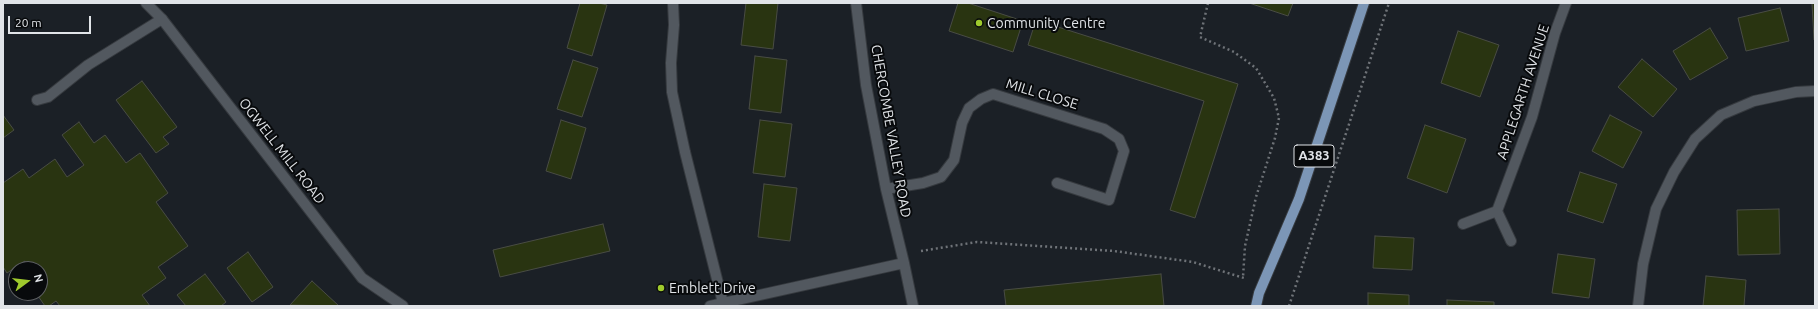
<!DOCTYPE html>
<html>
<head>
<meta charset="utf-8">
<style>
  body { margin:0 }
  #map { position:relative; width:1818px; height:309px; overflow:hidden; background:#1b2026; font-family:Ubuntu,sans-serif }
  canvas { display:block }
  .frame { position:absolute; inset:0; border:4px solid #e1e4e8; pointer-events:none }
  .north { position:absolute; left:8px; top:261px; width:40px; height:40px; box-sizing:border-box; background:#080a0c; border:1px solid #5f6164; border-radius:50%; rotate:75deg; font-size:11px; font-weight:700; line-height:16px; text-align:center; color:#e1e4e8 }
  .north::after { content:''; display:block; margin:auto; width:14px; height:18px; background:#9fca2d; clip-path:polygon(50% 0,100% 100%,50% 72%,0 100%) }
  .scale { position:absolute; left:8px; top:16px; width:83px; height:18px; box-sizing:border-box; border:2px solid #e1e4e8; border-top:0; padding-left:5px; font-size:12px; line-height:14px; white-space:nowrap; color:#e1e4e8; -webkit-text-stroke:3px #080a0c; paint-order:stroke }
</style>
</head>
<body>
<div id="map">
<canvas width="1818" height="309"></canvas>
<div class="frame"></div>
<div class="north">N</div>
<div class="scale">20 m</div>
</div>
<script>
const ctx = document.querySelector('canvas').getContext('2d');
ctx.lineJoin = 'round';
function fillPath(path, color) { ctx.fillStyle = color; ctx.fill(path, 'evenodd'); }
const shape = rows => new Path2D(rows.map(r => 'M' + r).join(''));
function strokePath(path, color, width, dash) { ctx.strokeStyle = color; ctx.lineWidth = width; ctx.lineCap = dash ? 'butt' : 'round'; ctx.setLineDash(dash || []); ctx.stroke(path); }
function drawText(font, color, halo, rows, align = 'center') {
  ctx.font = font + ' Ubuntu,sans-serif'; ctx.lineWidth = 4; ctx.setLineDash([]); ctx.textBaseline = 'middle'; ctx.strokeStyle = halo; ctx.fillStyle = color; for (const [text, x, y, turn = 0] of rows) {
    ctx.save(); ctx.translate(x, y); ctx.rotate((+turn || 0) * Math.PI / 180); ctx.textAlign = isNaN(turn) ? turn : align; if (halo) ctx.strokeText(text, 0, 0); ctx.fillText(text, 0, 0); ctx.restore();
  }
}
const building = shape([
  [580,3,599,3,607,5,592,56,567,48,580,3],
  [746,3,778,3,773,49,741,45,746,3],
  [958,3,968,3,1023,21,1013,52,949,31,958,3],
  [1249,3,1293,3,1288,16,1249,3],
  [1812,3,1815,3,1815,40,1814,40,1812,3],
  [1780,8,1789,41,1746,51,1738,18,1780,8],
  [1036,20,1238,84,1195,218,1170,210,1204,101,1028,45,1036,20],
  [1710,28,1728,58,1690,80,1673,51,1710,28],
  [1458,31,1499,45,1480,97,1441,83,1458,31],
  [755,56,787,60,781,113,749,109,755,56],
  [1642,59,1677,89,1653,117,1618,87,1642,59],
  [573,60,598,68,582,117,557,109,573,60],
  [142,81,177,127,163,137,169,144,156,153,116,100,142,81],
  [3,115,14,130,3,138,3,115],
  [1610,115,1642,132,1623,168,1592,151,1610,115],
  [561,120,586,128,571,179,546,171,561,120],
  [760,120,792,124,785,177,753,173,760,120],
  [79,122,94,143,105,135,126,163,140,153,168,193,156,202,188,246,158,267,166,278,142,295,150,306,60,306,56,301,49,306,45,306,36,293,40,293,40,269,30,269,25,261,7,273,3,267,3,183,23,169,29,178,55,159,67,177,84,165,62,135,79,122],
  [1425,125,1466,139,1447,193,1407,178,1425,125],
  [1580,172,1617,184,1603,223,1567,211,1580,172],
  [764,184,797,188,790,241,758,237,764,184],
  [1779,209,1780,254,1738,255,1737,210,1779,209],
  [603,224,610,251,500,277,493,250,603,224],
  [1375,236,1414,238,1412,270,1373,268,1375,236],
  [248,252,273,287,252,302,227,268,248,252],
  [1558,254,1595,259,1589,298,1552,293,1558,254],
  [205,274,226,302,221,306,186,306,177,295,205,274],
  [1161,274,1164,306,1006,306,1004,290,1161,274],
  [1706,276,1746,280,1744,306,1703,306,1706,276],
  [312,281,339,306,290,305,312,281],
  [1368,293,1409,295,1409,306,1368,306,1368,293],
  [1447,300,1494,302,1494,306,1447,306,1447,300]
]);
fillPath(building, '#293411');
strokePath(building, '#494c44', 1);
const service = shape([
  [37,100,48,97,88,65,162,19]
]);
const minor = shape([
  [146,3,162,19,362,278,403,306],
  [673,3,674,25,671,63,672,92,685,152,723,303],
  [856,3,866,85,886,189,904,263],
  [886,189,923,183,941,177,954,160,962,123,969,108,981,99,993,94,1104,129,1119,139,1124,151,1109,200,1057,183],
  [1497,211,1532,117,1555,33,1566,3],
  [1463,224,1497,211,1511,241],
  [710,306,904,263,913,306],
  [1638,306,1643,264,1656,209,1674,172,1695,139,1721,115,1754,101,1796,92,1815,91]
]);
const primary = shape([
  [1256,306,1259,293,1299,199,1364,3]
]);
strokePath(service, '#363a3f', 12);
strokePath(minor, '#363a3f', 12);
strokePath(primary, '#363a3f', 12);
strokePath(shape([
  [1208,3,1200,37,1234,52,1256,68,1274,98,1279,118,1275,138,1256,197,1245,246,1243,277],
  [921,251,977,242,1114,251,1193,262,1244,278],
  [1289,306,1389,3]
]), '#6f7378', 2.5, [2, 3]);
strokePath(service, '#52585f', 10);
strokePath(minor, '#52585f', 10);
strokePath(primary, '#7c96b6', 10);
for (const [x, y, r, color] of [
  [979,23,4,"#9fca2d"],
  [661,288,4,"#9fca2d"]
]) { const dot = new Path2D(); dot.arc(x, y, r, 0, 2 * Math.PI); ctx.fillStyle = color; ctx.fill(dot); strokePath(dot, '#080a0c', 1.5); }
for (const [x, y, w] of [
  [1314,156,40]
]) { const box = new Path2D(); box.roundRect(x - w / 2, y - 11, w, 22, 3); ctx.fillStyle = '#080a0c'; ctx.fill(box); strokePath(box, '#e1e4e8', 1); }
drawText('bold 13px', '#e1e4e8', null, [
  ["A383",1314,156]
]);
drawText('14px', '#e1e4e8', '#080a0c', [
  ["Community Centre",987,23],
  ["Emblett Drive",669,288]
], 'left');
drawText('14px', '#e1e4e8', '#080a0c', [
  ["APPLEGARTH AVENUE",1523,92,-72],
  ["MILL CLOSE",1042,94,17],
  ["CHERCOMBE VALLEY ROAD",891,131,80],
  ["OGWELL MILL ROAD",282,151,52]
]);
</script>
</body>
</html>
